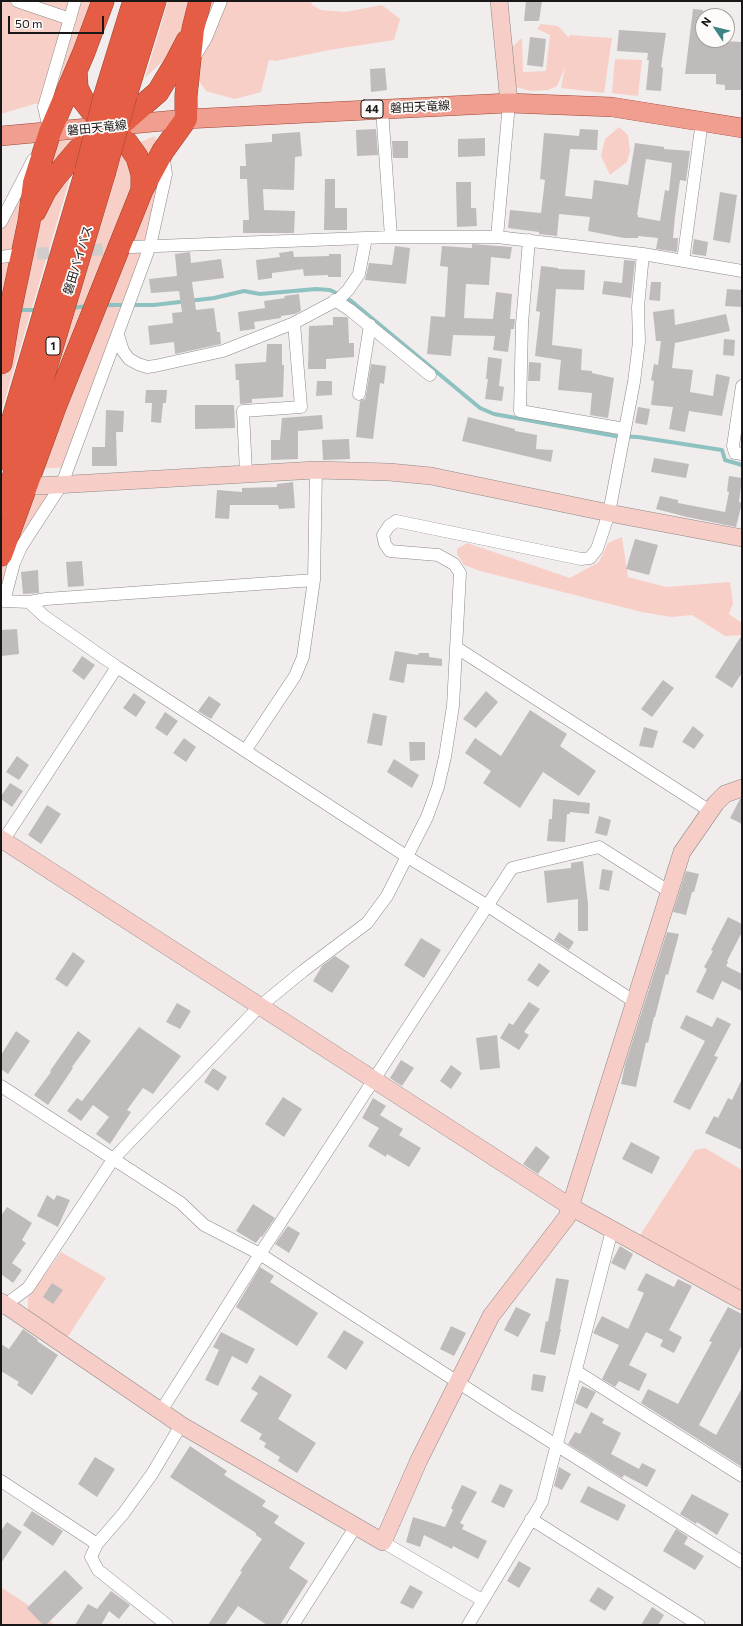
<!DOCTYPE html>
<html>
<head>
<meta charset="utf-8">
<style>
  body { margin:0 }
  #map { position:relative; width:743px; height:1626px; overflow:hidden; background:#f1eded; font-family:Commissioner,sans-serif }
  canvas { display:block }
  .frame { position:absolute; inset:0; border:2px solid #191717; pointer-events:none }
  .north { position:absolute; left:695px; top:8px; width:40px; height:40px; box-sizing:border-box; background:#fffbfa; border:1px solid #a3a09f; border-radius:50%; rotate:305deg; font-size:11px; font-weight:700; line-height:16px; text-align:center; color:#191717 }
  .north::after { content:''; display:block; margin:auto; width:14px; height:18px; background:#3d8583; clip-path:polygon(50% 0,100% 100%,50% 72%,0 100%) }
  .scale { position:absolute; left:8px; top:16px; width:96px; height:18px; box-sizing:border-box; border:2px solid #191717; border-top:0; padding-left:5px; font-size:12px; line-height:14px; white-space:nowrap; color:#191717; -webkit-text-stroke:3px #fffbfa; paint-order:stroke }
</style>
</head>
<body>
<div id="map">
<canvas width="743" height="1626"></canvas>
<div class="frame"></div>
<div class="north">N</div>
<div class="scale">50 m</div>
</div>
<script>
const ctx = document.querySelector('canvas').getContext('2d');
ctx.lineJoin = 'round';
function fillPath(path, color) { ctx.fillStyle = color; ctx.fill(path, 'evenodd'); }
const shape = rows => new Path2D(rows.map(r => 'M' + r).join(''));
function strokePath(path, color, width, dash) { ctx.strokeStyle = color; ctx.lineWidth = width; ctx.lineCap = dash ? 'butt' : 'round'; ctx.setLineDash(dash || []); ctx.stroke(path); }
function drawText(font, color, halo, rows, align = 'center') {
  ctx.font = font + ' Commissioner,"Noto Sans JP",sans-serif'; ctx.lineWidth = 3.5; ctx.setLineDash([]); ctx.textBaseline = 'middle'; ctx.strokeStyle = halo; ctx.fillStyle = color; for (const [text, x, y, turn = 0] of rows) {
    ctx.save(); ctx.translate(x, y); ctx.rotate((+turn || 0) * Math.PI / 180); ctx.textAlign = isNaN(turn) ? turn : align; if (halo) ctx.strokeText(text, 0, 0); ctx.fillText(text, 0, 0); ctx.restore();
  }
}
fillPath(shape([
  [1,1,101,1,59,103,34,104,1,114],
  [168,1,200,1,180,44,145,78],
  [205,1,311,1,312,5,321,10,345,12,382,5,400,19,394,40,329,50,276,61,269,60,261,92,235,99,206,91,194,74],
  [541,24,558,26,569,38,570,35,612,38,604,93,561,88,565,67,557,86,548,90,531,91,516,87,510,72,511,48,522,38,523,72,546,71,550,35,537,29],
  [615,59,642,60,638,96,612,93],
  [619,127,628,135,630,151,627,162,610,175,601,156,605,139],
  [155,136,165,179,155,222,69,467,16,470,118,151],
  [81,140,28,321,1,412,1,222,53,141],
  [50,493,6,594,1,610,1,564,32,496],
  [622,537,628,577,666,587,730,582,733,603,729,614,742,623,742,635,725,636,692,615,671,617,642,612,480,571,464,565,457,554,457,549,467,543,570,578,599,562,608,543],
  [705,1148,742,1170,742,1301,635,1243,695,1150],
  [61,1252,106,1278,67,1338,28,1311,28,1297],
  [1,1587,34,1609,55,1625,1,1625]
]), '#f8cfc6');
strokePath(shape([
  [103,305,154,305,214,298,244,291,260,294,316,289,330,290,350,300,480,408,494,414,615,436,638,437,722,450,725,460,742,465],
  [71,308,88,306],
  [17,310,39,310]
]), '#8ec2c0', 4);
fillPath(shape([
  [526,1,542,1,539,21,524,21],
  [693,9,703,10,703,40,742,42,742,90,725,90,725,85,716,84,716,74,685,74],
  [619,30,666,33,661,67,663,68,661,91,646,90,649,60,647,60,648,53,617,51],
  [530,37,546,39,543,67,527,65],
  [385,68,387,90,371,92,370,69],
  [376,129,378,155,357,156,356,130],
  [580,129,598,130,597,150,570,149,565,196,592,199,594,180,628,185,635,143,664,147,664,149,690,151,686,181,680,180,675,216,673,238,678,238,677,252,656,249,658,238,638,236,638,238,624,238,588,231,590,217,559,214,557,236,539,234,539,232,508,228,510,210,541,213,545,180,540,179,544,133,579,136],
  [646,159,672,163,669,191,665,190,660,221,638,217,638,215,637,215],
  [300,132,302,156,295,157,294,190,263,189,264,210,295,211,294,233,243,233,243,220,249,220,247,179,240,179,240,166,246,166,245,144,272,142,272,134],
  [485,138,485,156,458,157,458,139],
  [392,141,408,141,408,158,393,158],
  [325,179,335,179,335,208,347,208,347,230,324,230],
  [456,182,471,182,471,208,476,208,477,226,457,227],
  [720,192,737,195,730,243,713,240],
  [694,239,708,242,706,256,692,254],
  [472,244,512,247,510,259,491,257,489,285,466,284,464,318,493,319,496,292,512,294,510,319,515,319,514,328,514,329,511,329,508,352,493,350,495,336,453,335,451,356,427,354,431,316,445,317,448,267,440,266,442,246,472,248],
  [395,246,410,248,406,284,365,280,369,263,392,265],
  [293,251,294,257,329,256,329,254,341,254,341,277,328,277,328,275,304,276,303,269,272,273,272,278,258,280,256,260,280,257,279,253],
  [190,252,191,263,221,259,224,278,192,282,196,310,214,308,217,332,220,332,221,344,175,354,174,342,150,345,148,326,173,323,172,313,182,312,179,291,151,293,149,279,177,276,175,254],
  [624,260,635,261,631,298,602,294,604,281,622,283],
  [541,266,558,268,558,269,585,270,584,290,556,289,552,345,582,349,581,370,592,371,592,373,614,378,608,418,590,415,592,393,558,390,561,360,535,356,540,312,536,311],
  [651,282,661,282,660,301,649,300],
  [727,289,742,290,742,307,725,306],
  [299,294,301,311,295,314,281,316,281,318,254,322,255,329,240,331,238,312,265,308,264,301,285,298,284,296],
  [674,309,675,325,726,314,730,331,675,343,672,368,693,370,690,392,713,396,716,374,730,377,722,416,689,411,685,432,669,429,673,407,651,405,654,381,651,380,654,364,658,365,661,341,656,341,653,312],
  [333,317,347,317,348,318,349,343,354,343,354,357,326,359,326,369,308,369,309,326,333,325],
  [724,339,735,340,734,356,723,355],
  [267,344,282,344,282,365,284,365,283,397,252,399,252,403,240,404,239,380,236,380,235,364,266,362],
  [488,357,502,359,499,386,504,387,502,401,485,399,488,379,486,379],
  [529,362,541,363,540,381,528,381],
  [371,364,386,366,384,384,380,383,373,439,356,437,360,401,365,399,366,395],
  [317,381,332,381,332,395,316,396],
  [146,390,167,390,166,403,163,403,161,423,151,422,152,403,145,403],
  [195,405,234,405,235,428,195,429],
  [638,407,650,409,647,425,635,423],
  [106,410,124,411,123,432,116,432,117,466,92,466,92,447,105,447],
  [322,415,323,429,298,431,298,459,271,460,271,440,280,440,282,418],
  [468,417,515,429,515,431,537,435,536,449,553,450,551,462,462,441],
  [349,439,350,459,323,460,322,440],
  [654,458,689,464,686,478,651,472],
  [729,476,742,478,739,502,742,503,736,527,687,517,656,509,660,496,678,500,678,503,725,512,729,492,727,491],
  [293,482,295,508,279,509,278,505,230,505,229,519,215,518,217,490,242,492,242,488,277,487,277,484],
  [635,539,658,545,649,575,626,569],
  [82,561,84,586,68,587,66,562],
  [38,570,39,593,23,594,21,572],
  [17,629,19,654,2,656,1,630],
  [742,635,742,673,732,688,715,677],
  [395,651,418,655,419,653,429,653,429,657,442,659,442,666,407,664,404,683,389,680],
  [82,656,95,665,84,680,72,671],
  [663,680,674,688,652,717,641,709],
  [486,691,498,702,476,728,463,719],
  [134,693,146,702,136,717,123,708],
  [209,696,221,704,211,719,198,711],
  [530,710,567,734,560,746,596,771,579,796,543,772,520,808,483,783,491,771,465,753,475,738,501,756],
  [165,712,178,721,167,736,155,728],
  [373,713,387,716,382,746,367,743],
  [693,726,704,735,694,749,682,742],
  [644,727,658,731,653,748,639,746],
  [184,738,196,747,186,762,173,753],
  [409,742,425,742,425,760,410,761],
  [17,756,29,765,19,780,6,772],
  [394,759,419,775,412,788,387,772],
  [10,783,23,791,12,807,1,799,1,796],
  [553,799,590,803,589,814,570,812,570,814,567,814,565,842,547,841,549,819,552,819],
  [740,799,742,799,742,824,730,818],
  [47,805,61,814,41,844,28,835],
  [599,816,611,820,607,836,595,833],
  [583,861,588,904,588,931,578,931,578,899,547,903,544,871,571,868,571,863],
  [602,869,613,871,609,891,599,889],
  [686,871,699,874,694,892,692,892,686,915,673,912],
  [728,917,742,924,742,932,727,961,728,962,726,966,742,974,742,991,722,981,713,1000,696,992,707,969,704,967,713,951,711,950],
  [559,932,574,942,569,950,554,940],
  [667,932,679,934,668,975,666,974,655,1017,654,1017,648,1043,646,1042,636,1087,621,1084,625,1065],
  [421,938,441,950,424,978,404,965],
  [73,952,85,961,67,987,55,979],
  [335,956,350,966,332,993,313,981,322,966],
  [539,963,550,971,538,987,527,980],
  [529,1002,540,1009,524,1032,529,1035,519,1050,500,1038,509,1023,513,1025],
  [177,1003,191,1011,180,1029,166,1022],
  [686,1015,712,1027,717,1017,731,1024,714,1056,718,1057,690,1110,673,1102,705,1041,680,1028],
  [139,1027,181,1056,153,1094,143,1088,127,1110,131,1112,110,1144,96,1134,109,1117,93,1105,81,1121,67,1111,77,1098,82,1101],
  [16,1031,30,1041,8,1074,1,1069,1,1055],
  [78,1031,91,1041,72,1067,73,1068,48,1105,34,1095,51,1072,50,1071],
  [497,1035,500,1068,480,1070,476,1038],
  [401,1060,414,1068,402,1086,390,1078],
  [451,1065,462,1073,451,1089,440,1081],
  [213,1068,227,1077,218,1091,204,1082],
  [742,1079,742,1150,705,1133,714,1116,718,1118,728,1098,732,1100],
  [283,1097,302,1109,284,1137,265,1124],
  [373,1098,386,1106,380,1115,403,1129,399,1135,421,1148,409,1167,387,1154,386,1157,368,1146,379,1128,362,1118],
  [631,1142,660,1157,652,1174,622,1159],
  [536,1146,550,1157,538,1174,523,1164],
  [47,1195,54,1200,57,1195,70,1200,58,1227,37,1216],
  [253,1204,275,1218,262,1237,261,1236,256,1243,236,1231],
  [7,1207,32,1223,22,1240,26,1243,12,1263,22,1270,13,1283,1,1274,1,1216],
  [288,1226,300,1233,289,1253,275,1244],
  [620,1246,633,1254,625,1270,611,1263],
  [260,1267,274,1276,270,1282,318,1313,297,1346,236,1307],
  [646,1273,674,1287,678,1279,692,1286,669,1330,682,1337,674,1353,660,1346,663,1340,646,1332,629,1365,647,1374,639,1391,619,1381,615,1387,602,1379,619,1345,593,1333,602,1316,628,1329,644,1293,637,1290],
  [556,1278,569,1280,560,1329,561,1329,555,1355,540,1352,546,1321,548,1322],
  [52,1283,63,1290,53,1304,43,1297],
  [516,1307,531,1314,518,1337,504,1330],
  [728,1307,742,1314,742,1345,699,1425,716,1435,742,1388,742,1467,641,1403,648,1389,678,1404,712,1342,709,1341],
  [451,1326,466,1333,454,1356,440,1349],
  [23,1329,38,1340,37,1341,58,1355,32,1395,17,1385,19,1382,1,1371,1,1344,9,1349],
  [344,1330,364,1342,346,1370,327,1357],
  [221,1332,255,1349,247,1364,232,1356,218,1386,205,1380,219,1350,213,1347],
  [533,1374,546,1376,543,1392,531,1390],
  [260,1375,292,1395,278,1419,316,1443,297,1473,278,1461,280,1457,264,1447,266,1443,259,1439,262,1434,240,1421,258,1393,251,1389],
  [582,1386,596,1392,587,1409,575,1403],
  [591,1412,604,1419,602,1423,621,1433,611,1454,639,1469,642,1463,656,1470,647,1487,624,1475,622,1478,568,1444,575,1432,580,1434],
  [190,1446,227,1471,224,1475,266,1501,262,1506,279,1516,274,1523,305,1543,289,1568,308,1581,280,1625,267,1625,238,1606,225,1625,208,1625,242,1572,240,1571,262,1539,256,1535,256,1533,170,1477],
  [95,1457,115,1469,97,1497,78,1484],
  [559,1467,571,1474,562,1490,554,1486],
  [500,1484,513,1490,504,1508,491,1502],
  [462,1485,477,1492,460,1523,464,1525,462,1529,487,1541,478,1559,453,1546,452,1549,424,1535,420,1547,406,1542,413,1517,445,1527,453,1510,451,1508],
  [588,1486,626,1505,618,1521,580,1502],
  [692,1494,729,1514,717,1535,697,1522,696,1524,680,1514],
  [32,1511,63,1531,53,1546,23,1525],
  [7,1522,22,1532,1,1563,1,1531],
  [676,1529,688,1537,684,1544,704,1556,695,1570,663,1551],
  [519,1561,531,1568,519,1588,507,1581],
  [65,1570,83,1588,46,1625,43,1625,27,1608],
  [410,1585,423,1592,413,1609,400,1603],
  [598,1587,614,1597,605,1611,589,1601],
  [111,1591,130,1605,119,1619,109,1611,101,1625,75,1625,88,1604,97,1609],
  [652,1607,664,1615,658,1625,641,1625]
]), '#bfbbba');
strokePath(shape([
  [19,255,122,248]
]), '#d1cdcd', 12, [12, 6]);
const street = shape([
  [17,1,70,19],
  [195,56,206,38,221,1],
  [382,109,391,237],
  [49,129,44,107,75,1],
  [163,153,166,174,150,246,62,484,21,547,14,563,4,601,29,602,46,599,314,580],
  [1,222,33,160],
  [497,237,509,103],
  [529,240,522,324,520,411,625,429],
  [131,247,391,237,497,237,643,254,742,271],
  [1,257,14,255],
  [683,261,702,121],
  [335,300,350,310,430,375],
  [118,335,123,351,129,359,138,364,147,367,155,366,223,351,294,323,339,299,348,290,359,274,366,238],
  [742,386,733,446,735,453,742,454],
  [359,394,370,325],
  [246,473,243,411,301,407,294,323],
  [29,602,44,616,117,667,406,856,488,906,635,1002],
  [457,648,710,811],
  [245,751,295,676,303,657,314,580,316,470],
  [1,844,117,667],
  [1,1086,181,1203,204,1225,260,1254,510,1416,742,1562],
  [1,1308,28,1288,114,1158,259,1007,303,971,367,923,387,896,427,817,438,787,445,757,453,706,460,573,454,564,438,555,390,551,385,544,383,535,389,526,396,521,581,559,590,558,597,549,609,513,634,382,639,342,638,307,643,254],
  [576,1371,742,1476],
  [161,1411,260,1254,512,868,599,847,670,892],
  [1,1481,97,1544],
  [531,1519,699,1625],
  [383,1542,482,1600],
  [167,1625,98,1570,91,1557,97,1544,123,1514,152,1474,181,1425],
  [293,1625,356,1526],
  [468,1625,542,1502,612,1230]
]);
const secondary = shape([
  [499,1,509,103],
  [37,486,316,470,389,472,431,476,609,513,742,538],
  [1,839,571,1207,742,1301],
  [1,1302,181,1425,383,1542,419,1460,491,1316,567,1217,682,852,716,803,725,794,742,788]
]);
const primary = shape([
  [1,136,186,119,509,103,612,107,742,128]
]);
const highway = shape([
  [76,72,77,88,83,100,94,114,127,143,137,157,142,174,142,190],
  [105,95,134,1],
  [126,95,155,1],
  [119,126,158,92,175,64,187,41],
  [35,211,45,191,56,176,79,149,97,134,104,130],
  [1,363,8,321,29,222,34,183,50,132,84,52,103,1],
  [1,459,86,171],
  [4,508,104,174],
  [1,555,55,407,142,190,163,151,186,119,186,96,193,29,200,1]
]);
strokePath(street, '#8c8988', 13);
strokePath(secondary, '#8c8988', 18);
strokePath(primary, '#9d4434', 20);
strokePath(highway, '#9d4434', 23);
strokePath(street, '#fff', 12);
strokePath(secondary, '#f7cec7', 17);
strokePath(primary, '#ef9e8f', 19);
strokePath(highway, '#e45d44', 22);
const highwayBridge = shape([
  [86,171,105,95],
  [104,174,126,95]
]);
strokePath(highwayBridge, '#9d4434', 23, []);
strokePath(highwayBridge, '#e45d44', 22);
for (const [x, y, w] of [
  [372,109,22],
  [53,346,14]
]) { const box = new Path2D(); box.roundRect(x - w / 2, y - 9, w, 18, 3); ctx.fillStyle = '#fffbfa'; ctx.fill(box); strokePath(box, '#191717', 1); }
drawText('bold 11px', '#191717', null, [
  ["44",372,109],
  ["1",53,346]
]);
drawText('12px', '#191717', '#fffbfa', [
  ["磐田天竜線",420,107,-3],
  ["磐田天竜線",97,128,-6],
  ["磐田バイパス",78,260,-73]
]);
</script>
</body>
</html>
